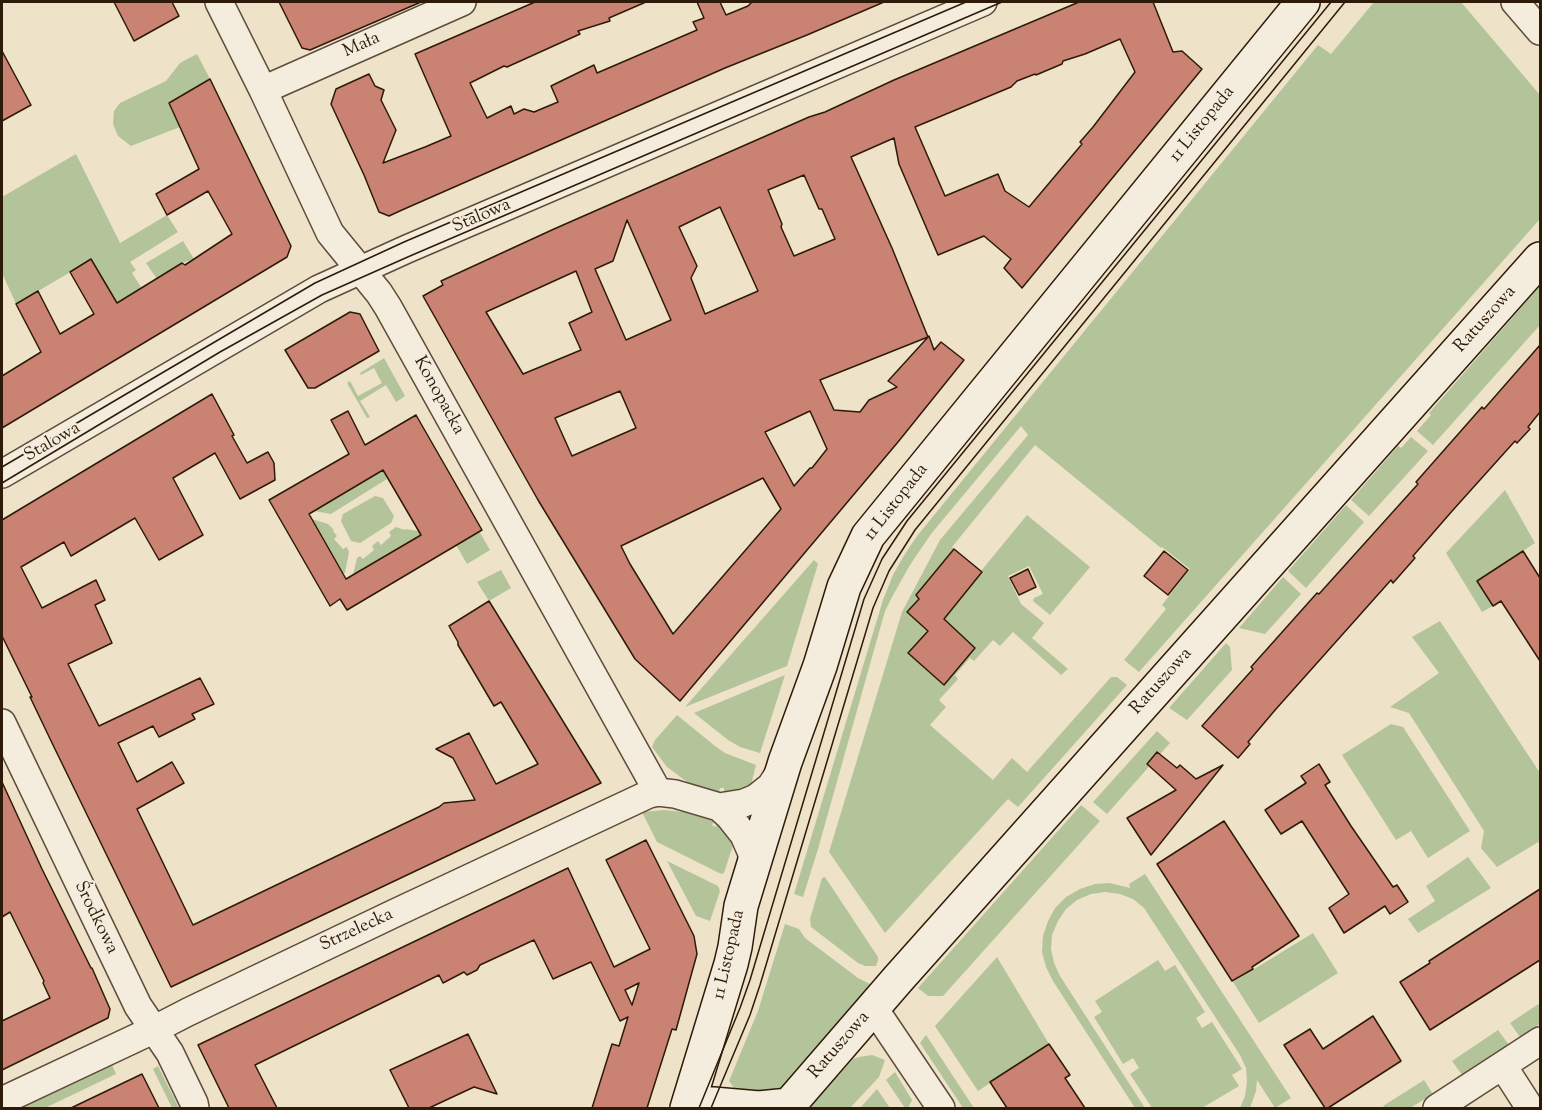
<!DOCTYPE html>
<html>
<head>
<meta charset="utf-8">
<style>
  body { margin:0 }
  #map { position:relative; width:1542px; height:1110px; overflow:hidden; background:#eee2c9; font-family:"Sorts Mill Goudy",serif }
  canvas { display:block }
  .frame { position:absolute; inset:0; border:3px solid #2e1a09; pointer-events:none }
</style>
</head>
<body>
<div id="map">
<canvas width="1542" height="1110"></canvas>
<div class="frame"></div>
</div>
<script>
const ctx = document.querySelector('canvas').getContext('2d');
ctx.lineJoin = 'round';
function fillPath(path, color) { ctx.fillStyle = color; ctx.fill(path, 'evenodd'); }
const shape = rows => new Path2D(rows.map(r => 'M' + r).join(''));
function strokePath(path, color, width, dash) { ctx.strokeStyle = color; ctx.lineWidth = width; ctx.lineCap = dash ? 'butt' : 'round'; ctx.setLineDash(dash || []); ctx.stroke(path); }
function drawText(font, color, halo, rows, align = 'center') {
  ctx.font = font + ' "Sorts Mill Goudy",serif'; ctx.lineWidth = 4.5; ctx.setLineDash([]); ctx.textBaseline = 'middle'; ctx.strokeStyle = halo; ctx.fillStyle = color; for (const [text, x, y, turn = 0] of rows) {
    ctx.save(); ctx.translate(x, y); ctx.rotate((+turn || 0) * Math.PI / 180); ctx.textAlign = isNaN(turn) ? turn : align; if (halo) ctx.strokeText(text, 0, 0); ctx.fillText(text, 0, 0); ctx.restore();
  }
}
fillPath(shape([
  [1374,2,1461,2,1540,95,1540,219,1139,672,1124,660,1166,609,1162,605,1190,569,1162,547,1161,548,1035,445,952,547,981,571,1027,515,1090,567,1050,615,1033,601,1034,598,1043,594,1029,566,1008,576,1021,604,1044,623,1032,638,1068,669,1061,675,1013,632,1000,646,993,640,974,661,970,658,955,675,958,679,939,700,946,707,930,725,993,780,1012,758,1027,772,1111,677,1117,677,1127,685,1018,807,1008,799,885,933,829,852,902,612,940,540,1028,435,1021,426,931,534,910,565,892,597,885,611,818,849,803,897,794,894,883,600,893,575,903,557,917,536,1318,45,1331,54],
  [197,54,210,79,169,103,180,127,131,146,118,136,113,124,114,111,120,103,166,81,180,63],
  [76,154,120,243,167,215,178,232,130,262,136,270,132,273,141,287,127,297,127,299,117,304,91,260,16,304,2,273,2,197],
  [183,241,194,259,182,263,157,279,146,263],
  [1540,286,1540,325,1433,445,1417,431,1431,415,1429,413],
  [384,358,405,396,396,402,386,385,360,401,370,417,367,418,347,383,350,381,358,396,382,383,374,368,361,375,360,373],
  [1411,437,1428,451,1369,516,1351,500,1398,446,1401,448],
  [383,470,387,479,331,514,314,511],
  [1505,490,1535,543,1477,581,1493,606,1482,612,1446,553],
  [375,496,383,498,394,516,391,523,360,543,351,541,341,521,343,514],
  [1346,505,1364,522,1306,588,1288,571],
  [312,519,328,524,334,530,333,531,337,536,334,539,343,549,347,547,349,552,345,573,342,572],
  [396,527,405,530,405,529,419,531,422,535,353,575,357,558,360,556,363,559,374,550,372,546,378,541,381,545,391,536,389,532],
  [479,531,490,550,467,564,456,545],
  [814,560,818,564,787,666,685,707],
  [501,570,511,588,489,601,477,582],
  [1283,577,1301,594,1265,634,1239,628],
  [1440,621,1540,773,1540,841,1497,867,1481,848,1484,831,1409,713,1390,707,1439,673,1412,637],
  [1226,643,1230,647,1232,670,1187,720,1169,708],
  [785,675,760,753,740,747,728,740,694,713],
  [677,715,715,746,725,753,756,765,751,785,741,789,730,792,724,792,724,788,720,788,719,792,715,792,694,787,667,767,652,747,655,740],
  [1391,724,1403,727,1470,831,1428,858,1411,831,1396,840,1342,755],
  [1157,731,1170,743,1107,814,1093,802],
  [1081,805,1100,821,943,996,928,996,918,988],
  [664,810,683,812,714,821,712,825,715,827,718,824,734,842,724,873,721,874,657,842,642,812],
  [1468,857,1491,888,1418,933,1408,919,1435,901,1426,886],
  [667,861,718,886,720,891,710,921,696,916],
  [1145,874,1291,1098,1275,1108,1257,1080,1256,1091,1250,1108,1240,1108,1245,1096,1247,1082,1246,1068,1240,1055,1144,908,1133,899,1120,894,1105,892,1091,894,1077,900,1066,909,1058,921,1052,935,1051,949,1054,963,1060,976,1145,1108,1135,1108,1053,981,1046,967,1042,952,1043,936,1048,921,1055,908,1066,897,1080,889,1095,884,1110,883,1130,888,1129,884],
  [825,877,878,957,878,960,876,966,865,966,858,963,811,927,810,919,822,878],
  [785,924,799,929,805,938,858,978,872,985,783,1086,776,1092,738,1093,729,1081,758,1011],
  [1313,933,1338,973,1259,1023,1233,982],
  [997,957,1049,1044,978,1091,935,1026],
  [1158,960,1165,971,1175,965,1205,1012,1196,1018,1202,1028,1212,1022,1242,1069,1232,1075,1239,1086,1202,1108,1152,1108,1130,1074,1139,1068,1133,1058,1123,1064,1094,1017,1102,1012,1095,1001],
  [1540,1003,1540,1024,1520,1037,1510,1023],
  [1498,1030,1509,1045,1463,1076,1452,1061],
  [926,1035,974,1108,963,1108,920,1043],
  [872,1055,885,1060,879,1077,850,1108,809,1108,853,1059,859,1057],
  [112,1065,116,1074,45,1108,21,1108],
  [158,1066,179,1108,172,1108,153,1069],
  [895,1072,912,1100,908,1108,905,1108,886,1080],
  [1424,1080,1433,1094,1410,1108,1385,1108,1383,1106],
  [877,1089,890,1108,860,1108]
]), '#b4c49a');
const building = shape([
  [114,2,172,2,179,16,134,41,114,2],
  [279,2,421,2,310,50,302,48,279,2],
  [535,2,646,2,609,18,610,21,578,31,580,34,507,67,504,66,470,83,487,118,511,106,514,114,524,109,534,112,558,102,551,86,594,65,597,73,697,30,693,22,704,18,697,2,720,2,726,15,748,6,752,2,884,2,807,35,725,68,402,210,389,216,379,212,364,175,331,104,336,89,369,74,375,86,384,90,381,100,396,130,383,163,425,147,451,136,415,54,535,2],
  [1079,2,1153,2,1173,52,1182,51,1202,69,1022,288,1004,268,1011,259,984,236,938,255,899,164,894,138,851,157,892,248,928,337,820,380,834,410,860,412,869,400,897,387,888,381,929,336,934,350,941,342,964,360,898,442,680,701,635,659,538,500,423,296,443,285,441,281,554,229,809,117,825,112,894,80,1079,2],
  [1120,39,1135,72,1093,127,1080,142,1082,144,1029,207,1005,191,998,174,945,196,915,127,1011,87,1017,81,1035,74,1036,75,1062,64,1063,61,1085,54,1120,39],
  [804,175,819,209,822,209,835,239,794,256,781,227,782,224,768,190,804,175],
  [720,207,758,291,705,314,691,278,697,266,679,227,720,207],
  [627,220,671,320,626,340,595,269,613,261,627,220],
  [576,271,592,312,569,323,581,350,523,374,486,312,576,271],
  [620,391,636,428,572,456,555,418,620,391],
  [810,411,827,449,812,468,810,468,794,486,765,432,810,411],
  [763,478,781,509,673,634,630,564,621,546,763,478],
  [2,51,31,105,2,121,2,51],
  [210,79,291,246,287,257,2,428,2,376,41,352,16,304,38,291,60,334,94,314,70,272,91,259,117,303,182,263,185,265,232,234,208,191,167,215,156,194,199,169,169,103,210,79],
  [350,312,360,314,379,351,315,388,308,388,285,350,350,312],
  [1540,345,1540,412,1528,427,1530,429,1517,443,1515,441,1453,510,1413,556,1415,558,1393,583,1391,580,1276,709,1248,742,1250,744,1238,758,1202,726,1253,669,1251,667,1317,593,1319,594,1418,484,1416,482,1482,407,1484,409,1540,345],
  [212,394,234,435,232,436,247,463,268,452,274,463,275,480,240,499,215,453,173,478,203,535,159,560,135,518,71,556,64,542,21,567,42,608,96,580,105,600,95,605,112,643,68,664,99,726,200,678,214,704,192,714,195,719,159,737,153,726,118,743,137,782,172,762,184,783,137,809,193,925,439,807,444,803,475,800,453,758,436,749,469,733,496,784,538,764,501,702,494,706,458,645,458,642,449,626,489,601,601,783,171,987,53,745,30,697,32,697,2,636,2,520,212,394],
  [348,411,365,445,416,415,482,530,347,610,340,599,330,606,269,500,349,454,331,420,348,411],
  [383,470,421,535,346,579,309,514,383,470],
  [954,549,982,572,944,619,975,648,944,685,908,653,928,631,907,612,919,599,916,595,954,549],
  [1164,551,1188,570,1168,595,1144,576,1164,551],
  [1523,551,1540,578,1540,661,1501,601,1493,606,1477,581,1523,551],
  [1028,569,1036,587,1019,595,1010,578,1028,569],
  [1157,752,1177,768,1180,765,1196,779,1223,765,1151,855,1127,818,1176,790,1147,764,1157,752],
  [1319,764,1330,782,1325,785,1351,826,1393,887,1397,885,1408,902,1390,914,1385,906,1344,933,1329,908,1349,894,1302,821,1281,834,1265,810,1306,783,1301,776,1319,764],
  [2,782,42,869,91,968,92,968,110,1009,108,1018,2,1070,2,1021,50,998,43,983,44,981,10,912,2,917,2,782],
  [1224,821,1299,936,1252,967,1253,969,1232,981,1157,864,1224,821],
  [646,840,694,936,697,954,676,1030,672,1029,647,1108,592,1108,612,1044,619,1046,628,1017,620,1021,591,962,553,979,534,940,480,965,477,970,467,975,464,972,443,983,439,975,255,1065,277,1108,229,1108,198,1045,568,868,614,967,650,949,606,860,646,840],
  [639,983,632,1005,625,990,639,983],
  [1540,889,1540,960,1430,1030,1400,982,1430,963,1429,961,1540,889],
  [1373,1016,1401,1061,1328,1108,1325,1108,1284,1045,1310,1029,1323,1049,1373,1016],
  [468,1034,497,1094,474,1087,429,1108,409,1108,390,1070,468,1034],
  [1049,1044,1070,1075,1065,1078,1085,1108,1007,1108,990,1082,1049,1044],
  [142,1074,159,1108,71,1108,142,1074]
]);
fillPath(building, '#ca8273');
strokePath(building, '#2e1a09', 1.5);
const street = shape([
  [219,2,263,90,330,233,379,293,388,307,658,792],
  [1515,2,1540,31],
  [263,90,462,2],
  [2,474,319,289,407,249,983,2],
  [2,723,138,1006,170,1053,194,1103,195,1108],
  [719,807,744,803,756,798,771,786,781,770],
  [873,1007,941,1108],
  [1503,1066,1530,1108],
  [2,1101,155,1029,188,1012,395,913,649,794,658,792,675,794,719,807,729,816,744,835,751,851,754,864],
  [1437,1108,1540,1041]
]);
const secondary = shape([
  [687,1108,731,964,735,947,741,906,785,762,820,666,844,587,868,536,1303,2],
  [698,1108,704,1105,713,1104,759,1108,789,1105],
  [787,1108,789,1105,898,979,1540,259]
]);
strokePath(street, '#5e4c39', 30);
strokePath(secondary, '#2e1a09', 36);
strokePath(street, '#f4ecdc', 27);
strokePath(secondary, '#f4ecdc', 33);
strokePath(shape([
  [2,467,315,283,404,242,966,2],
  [2,483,220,352,322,295,410,256,1002,2],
  [699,1108,740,1008,750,980,864,599,882,559,907,521,1331,2],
  [711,1108,750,1015,760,985,873,608,889,571,915,530,1345,2]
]), '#2e1a09', 1.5);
drawText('18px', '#2e1a09', '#f4ecdc', [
  ["Mała",362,46,-24],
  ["11 Listopada",1203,125,-51],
  ["Stalowa",482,217,-23],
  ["Ratuszowa",1486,320,-48],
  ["Konopacka",438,396,61],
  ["Stalowa",53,443,-30],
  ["11 Listopada",897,503,-52],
  ["Ratuszowa",1162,682,-48],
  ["Środkowa",95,918,64],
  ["Strzelecka",357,931,-25],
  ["11 Listopada",730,955,-77],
  ["Ratuszowa",840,1046,-49]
]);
</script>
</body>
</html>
